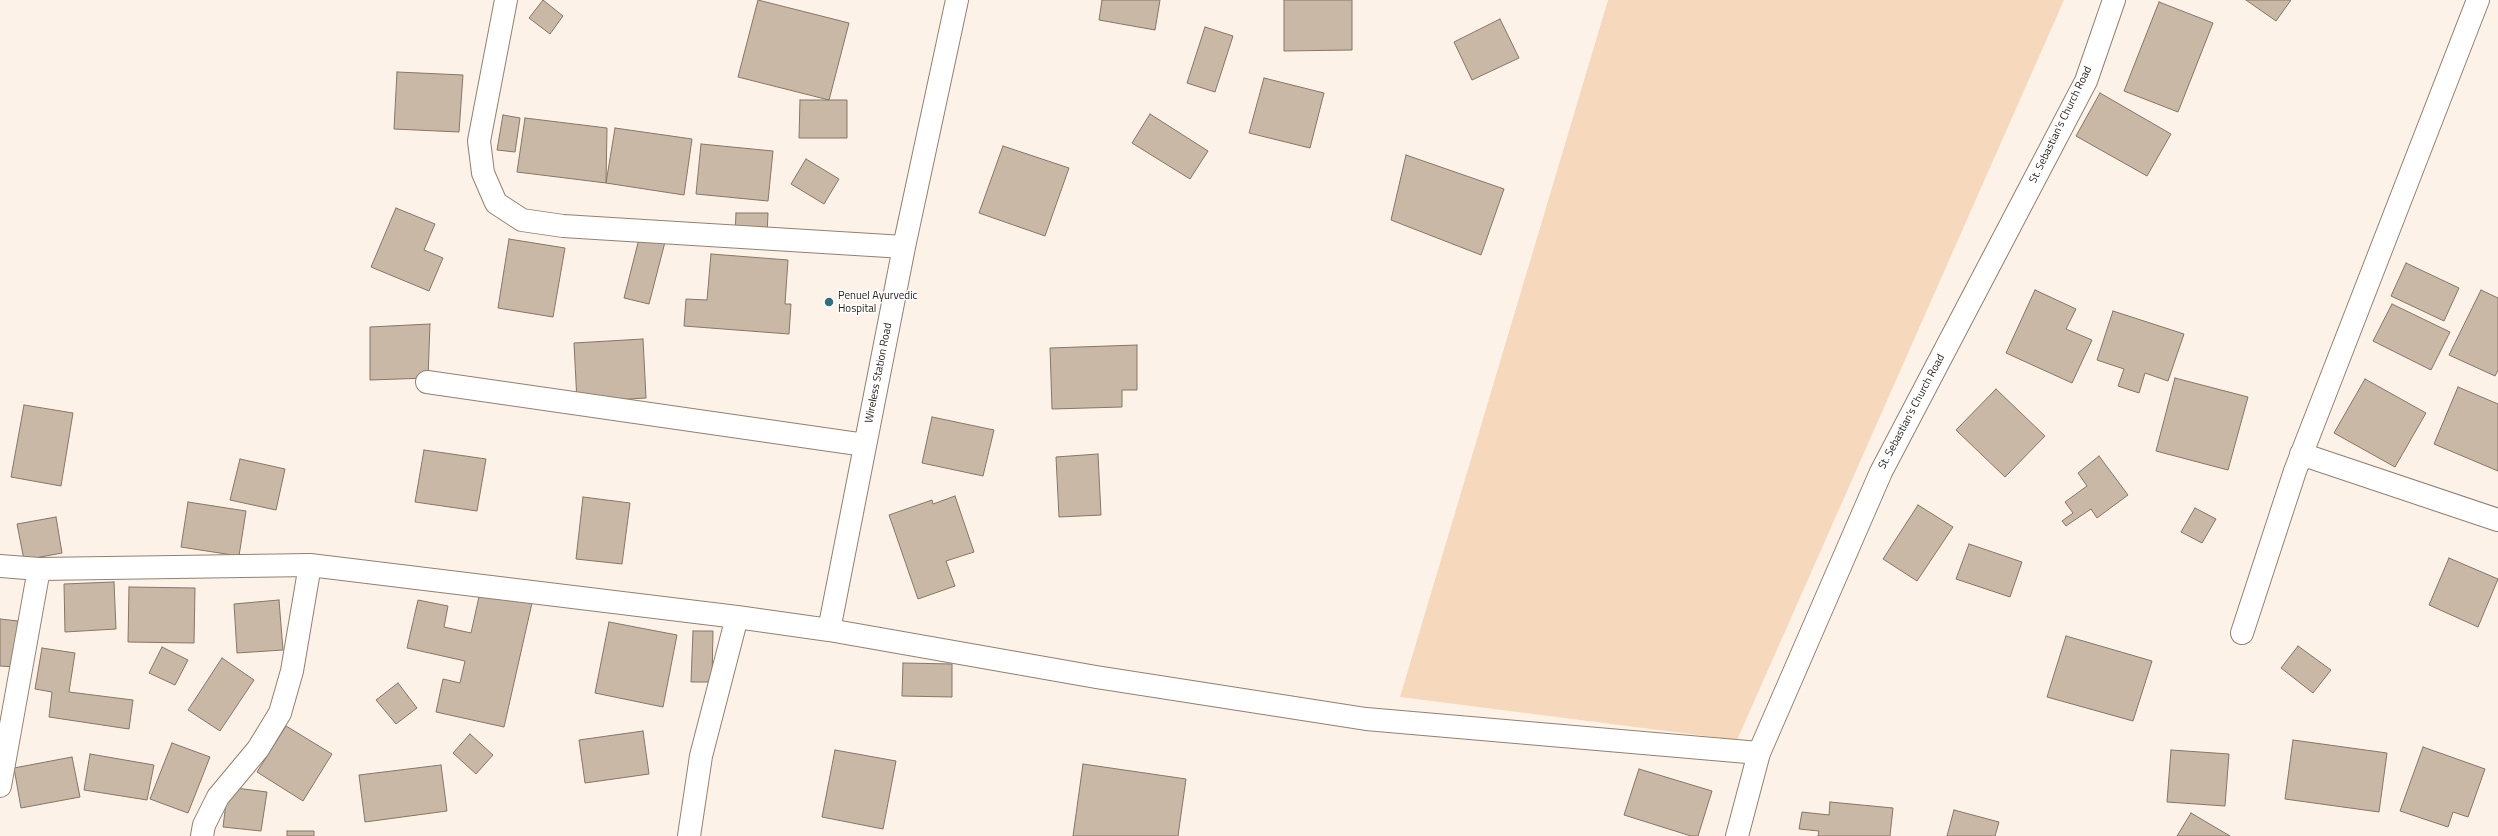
<!DOCTYPE html>
<html>
<head>
<meta charset="utf-8">
<style>
  body { margin:0 }
  canvas { display:block; background:#fdf2e7 }
</style>
</head>
<body>
<canvas width="2498" height="836"></canvas>
<script>
const ctx = document.querySelector('canvas').getContext('2d');
ctx.lineJoin = 'round';
function fillPath(path, color) { ctx.fillStyle = color; ctx.fill(path, 'evenodd'); }
const shape = rows => new Path2D(rows.map(r => 'M' + r).join(''));
function strokePath(path, color, width, dash) { ctx.strokeStyle = color; ctx.lineWidth = width; ctx.lineCap = dash ? 'butt' : 'round'; ctx.setLineDash(dash || []); ctx.stroke(path); }
function drawText(font, color, halo, rows, align = 'center') {
  ctx.font = font + ' "Titillium Web",sans-serif'; ctx.lineWidth = 3; ctx.setLineDash([]); ctx.textBaseline = 'middle'; ctx.strokeStyle = halo; ctx.fillStyle = color; for (const [text, x, y, turn = 0] of rows) {
    ctx.save(); ctx.translate(x, y); ctx.rotate((+turn || 0) * Math.PI / 180); ctx.textAlign = isNaN(turn) ? turn : align; if (halo) ctx.strokeText(text, 0, 0); ctx.fillText(text, 0, 0); ctx.restore();
  }
}
fillPath(shape([
  [1608,0,2064,0,1737,740,1400,697]
]), '#f6d9bc');
const building = shape([
  [543,0,563,16,550,34,529,18,543,0],
  [758,0,849,23,829,100,738,77,758,0],
  [1102,0,1160,0,1155,30,1099,20,1102,0],
  [1284,0,1352,0,1352,50,1284,51,1284,0],
  [2246,0,2291,0,2276,21,2246,0],
  [2159,2,2213,23,2178,112,2124,91,2159,2],
  [1500,19,1519,58,1472,80,1454,42,1500,19],
  [1205,27,1233,36,1215,92,1187,83,1205,27],
  [397,72,463,75,459,132,394,129,397,72],
  [1264,78,1324,93,1310,148,1249,133,1264,78],
  [2100,93,2171,134,2147,176,2076,136,2100,93],
  [800,100,847,100,847,138,799,138,800,100],
  [1150,114,1208,151,1190,179,1132,143,1150,114],
  [503,115,520,118,515,152,497,150,503,115],
  [525,118,607,128,606,183,517,172,525,118],
  [615,128,692,139,684,195,606,183,615,128],
  [701,144,773,151,768,201,696,194,701,144],
  [1003,146,1069,168,1045,236,979,213,1003,146],
  [1406,155,1504,189,1481,255,1391,220,1406,155],
  [806,159,839,179,824,204,791,184,806,159],
  [396,208,435,224,424,250,443,258,429,291,371,267,396,208],
  [736,213,768,213,767,235,735,235,736,213],
  [640,235,665,242,649,304,624,298,640,235],
  [509,239,565,248,553,317,498,308,509,239],
  [711,254,788,260,785,304,791,304,789,334,684,326,686,299,707,300,711,254],
  [2406,263,2459,288,2444,321,2391,296,2406,263],
  [2035,290,2076,309,2066,329,2092,340,2072,383,2006,353,2035,290],
  [2481,290,2498,298,2498,370,2495,376,2449,355,2481,290],
  [2392,304,2450,332,2431,370,2373,341,2392,304],
  [2113,311,2184,334,2168,381,2145,373,2139,393,2118,386,2124,369,2097,360,2113,311],
  [430,324,428,378,370,380,370,327,430,324],
  [643,339,646,398,577,402,574,343,643,339],
  [1137,345,1137,390,1122,390,1122,407,1052,409,1050,348,1137,345],
  [2175,378,2248,397,2228,470,2156,451,2175,378],
  [2365,379,2426,413,2395,467,2334,433,2365,379],
  [2458,387,2498,404,2498,471,2434,444,2458,387],
  [1996,389,2045,436,2005,477,1956,430,1996,389],
  [24,405,73,413,61,486,11,477,24,405],
  [932,417,994,430,983,476,922,463,932,417],
  [424,450,486,459,477,511,415,502,424,450],
  [1098,454,1101,515,1059,517,1056,457,1098,454],
  [2099,456,2128,495,2097,518,2091,509,2066,526,2062,521,2073,513,2065,502,2087,486,2078,473,2099,456],
  [240,459,285,469,276,510,230,500,240,459],
  [955,496,974,552,946,561,955,586,918,599,889,515,932,500,933,504,955,496],
  [583,497,630,503,622,564,576,559,583,497],
  [188,502,246,511,239,556,181,547,188,502],
  [1918,505,1953,527,1917,581,1883,559,1918,505],
  [2195,508,2216,519,2202,543,2181,532,2195,508],
  [56,517,62,553,24,560,17,524,56,517],
  [1969,544,2022,562,2010,597,1956,579,1969,544],
  [2449,558,2498,579,2478,627,2429,605,2449,558],
  [114,582,116,629,65,632,64,584,114,582],
  [129,587,195,588,194,643,128,642,129,587],
  [480,592,532,603,504,727,436,712,443,679,460,683,465,661,407,648,418,600,448,606,444,627,471,633,480,592],
  [279,600,283,650,237,653,234,604,279,600],
  [0,619,18,621,15,667,0,666,0,619],
  [609,622,677,635,663,707,595,693,609,622],
  [693,631,713,631,712,682,691,682,693,631],
  [2066,636,2152,661,2133,721,2047,697,2066,636],
  [2298,646,2331,670,2313,693,2281,668,2298,646],
  [162,647,188,660,175,685,149,673,162,647],
  [42,648,75,653,69,692,133,700,129,729,49,717,52,692,35,689,42,648],
  [222,658,254,680,220,731,188,710,222,658],
  [903,663,952,664,952,697,902,696,903,663],
  [398,683,417,708,396,724,376,700,398,683],
  [286,726,332,754,303,801,257,772,286,726],
  [643,731,649,774,585,783,579,740,643,731],
  [470,734,493,755,476,774,453,753,470,734],
  [2293,740,2387,753,2379,812,2285,799,2293,740],
  [172,743,210,757,188,813,150,799,172,743],
  [2423,747,2485,769,2468,817,2453,812,2448,827,2400,811,2423,747],
  [835,750,896,761,883,829,822,817,835,750],
  [2171,750,2229,754,2225,806,2167,802,2171,750],
  [90,754,154,765,147,800,84,790,90,754],
  [72,757,80,797,21,808,14,768,72,757],
  [1083,764,1186,779,1178,836,1073,836,1083,764],
  [441,765,447,811,365,822,359,775,441,765],
  [1639,769,1712,791,1698,836,1691,836,1624,815,1639,769],
  [228,787,267,792,261,831,223,827,228,787],
  [1830,802,1893,808,1890,836,1818,836,1819,831,1799,829,1802,812,1829,815,1830,802],
  [1954,810,1999,822,1995,836,1947,836,1954,810],
  [2191,813,2230,836,2177,836,2191,813],
  [287,831,314,831,314,836,287,836,287,831]
]);
fillPath(building, '#cab8a7');
strokePath(building, '#867665', 1);
const minor = shape([
  [506,0,479,141,483,173,496,203,522,220,563,226,904,247],
  [427,382,865,445],
  [2301,454,2498,520],
  [0,566,39,569,310,565,737,617],
  [829,630,904,247,957,0],
  [2242,633,2295,471,2478,0],
  [0,786,39,569],
  [202,836,204,825,218,797,258,749,280,713,292,671,310,565],
  [689,836,701,756,737,617,829,630,1096,677,1366,719,1759,753]
]);
const tertiary = shape([
  [1737,836,1759,753,1881,472,2086,81,2114,0]
]);
strokePath(minor, '#928170', 24);
strokePath(tertiary, '#928170', 24);
strokePath(minor, '#fff', 22);
strokePath(tertiary, '#fff', 22);
for (const [x, y, r, color] of [
  [829,302,5,"#2c7081"]
]) { const dot = new Path2D(); dot.arc(x, y, r, 0, 2 * Math.PI); ctx.fillStyle = color; ctx.fill(dot); strokePath(dot, '#fff', 1.5); }
drawText('11px', '#2a231c', '#fff', [
  ["St. Sebastian's Church Road",2061,125,-64],
  ["Wireless Station Road",879,373,-79],
  ["St. Sebastian's Church Road",1912,412,-62]
]);
drawText('11px', '#2a231c', '#fff', [
  ["Penuel Ayurvedic",838,296],
  ["Hospital",838,309]
], 'left');
</script>
</body>
</html>
